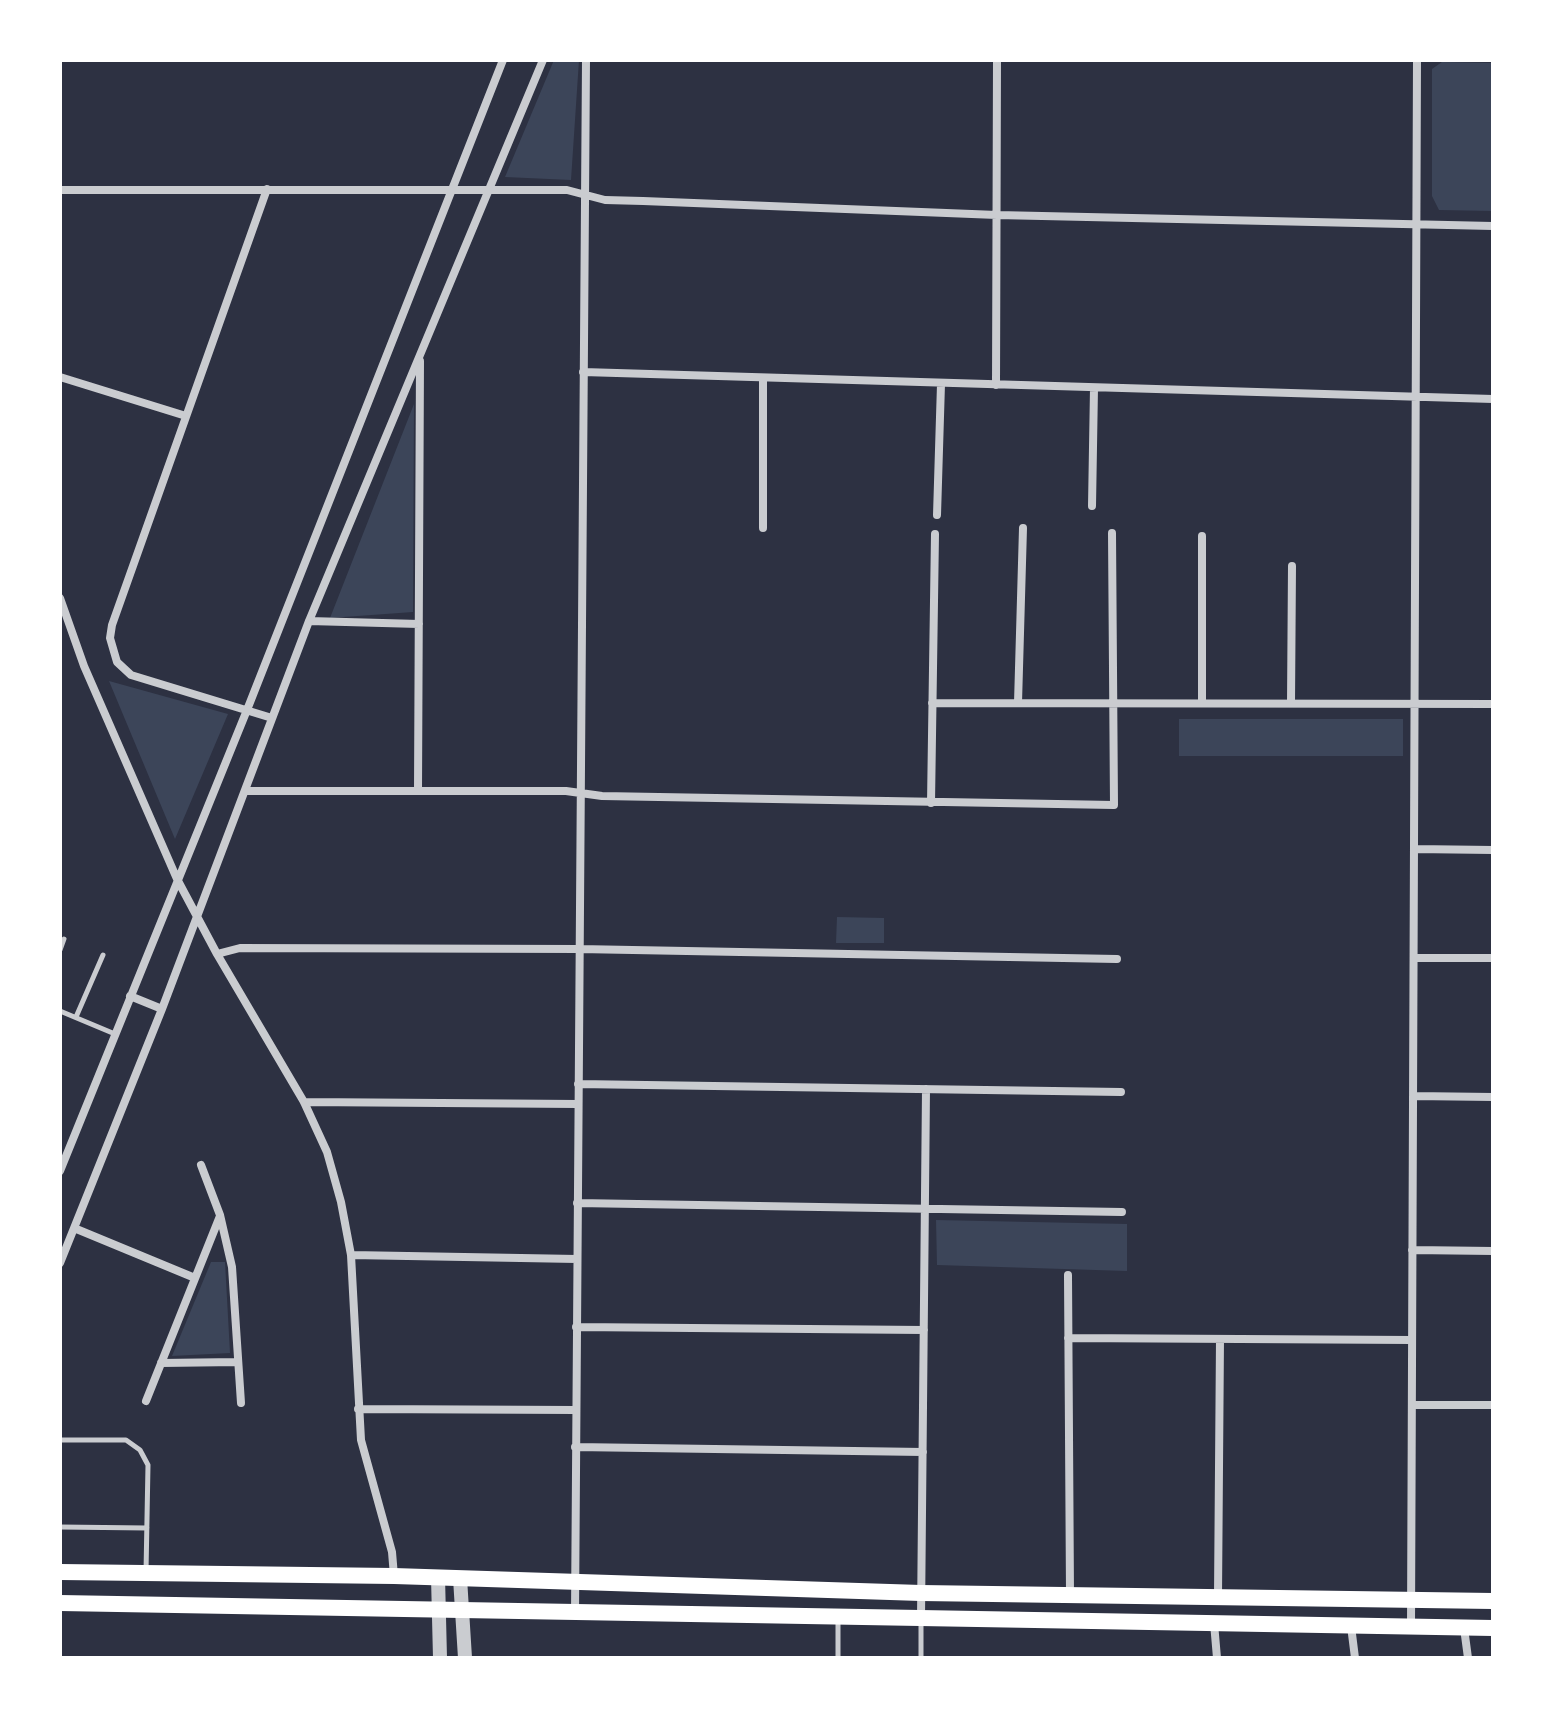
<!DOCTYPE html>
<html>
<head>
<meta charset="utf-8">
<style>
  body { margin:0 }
  #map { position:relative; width:1553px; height:1718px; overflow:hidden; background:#2d3142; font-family:"Noto Sans",sans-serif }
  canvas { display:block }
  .frame { position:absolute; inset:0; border:62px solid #fff; pointer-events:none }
</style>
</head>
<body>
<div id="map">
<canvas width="1553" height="1718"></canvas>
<div class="frame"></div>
</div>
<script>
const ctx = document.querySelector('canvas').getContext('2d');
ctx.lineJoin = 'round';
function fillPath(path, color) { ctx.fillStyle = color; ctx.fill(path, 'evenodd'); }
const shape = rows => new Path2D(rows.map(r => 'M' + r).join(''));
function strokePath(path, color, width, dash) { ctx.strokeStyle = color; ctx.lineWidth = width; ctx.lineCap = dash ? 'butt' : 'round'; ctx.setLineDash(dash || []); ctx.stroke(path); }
fillPath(shape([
  [554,60,579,60,571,180,505,177],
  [1442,62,1493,63,1493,211,1439,210,1432,196,1432,69],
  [414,404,413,612,330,618],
  [109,681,228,714,175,839],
  [1179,719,1403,719,1403,756,1179,756],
  [837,917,884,918,884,943,836,943],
  [936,1220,1127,1224,1127,1271,937,1265],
  [211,1262,225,1262,230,1353,172,1356]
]), '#3c4559');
strokePath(shape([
  [60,950,64,939],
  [60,1011,115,1034],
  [76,1017,103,955],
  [60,1440,126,1440,140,1450,148,1465,146,1572],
  [60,1527,147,1528],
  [838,1621,838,1658],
  [921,1658,921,1623]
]), '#caccd0', 5);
strokePath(shape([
  [267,189,112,625,110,638,117,662,131,675,272,718],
  [60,190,567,190,605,200,643,201,997,215,1493,226],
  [583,372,1493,399],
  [60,377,186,416],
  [996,385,997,60],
  [1092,506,1094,388],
  [937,515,941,384],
  [763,528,763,378],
  [60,598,84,666,177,879,217,954,304,1102,327,1152,341,1202,351,1255,361,1440,392,1552,394,1576],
  [309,621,419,624],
  [932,703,1493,704],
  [1018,703,1023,528],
  [1202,703,1202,536],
  [1291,703,1292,566],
  [418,790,420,361],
  [245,791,566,791,602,796,1114,805,1112,533],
  [931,803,935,534],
  [1414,849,1493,850],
  [217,954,240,948,579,949,1117,959],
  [1414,958,1493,958],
  [130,996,162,1009],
  [578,1084,1121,1092],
  [1413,1096,1493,1097],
  [304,1102,578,1104],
  [201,1165,220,1215,232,1267,241,1403],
  [60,1171,247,710,503,60],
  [577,1203,1122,1212],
  [74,1228,195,1278],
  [1412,1250,1493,1251],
  [351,1255,577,1259],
  [60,1263,162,1009,309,621,543,60],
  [1068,1275,1070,1594],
  [576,1327,924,1330],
  [1068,1338,1412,1340],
  [161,1363,238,1362],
  [146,1401,220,1216],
  [1412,1405,1493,1405],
  [358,1409,576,1410],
  [575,1447,923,1452],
  [1218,1596,1220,1339],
  [575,1611,586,60],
  [921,1618,926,1089],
  [1214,1623,1217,1658],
  [1351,1626,1355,1658],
  [1411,1626,1417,60],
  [1464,1628,1468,1658]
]), '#caccd0', 8);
strokePath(shape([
  [438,1577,440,1658],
  [460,1578,465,1658]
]), '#caccd0', 14);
strokePath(shape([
  [60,1572,394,1576,921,1593,1493,1601],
  [60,1603,1493,1628]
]), '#fff', 16);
</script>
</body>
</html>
